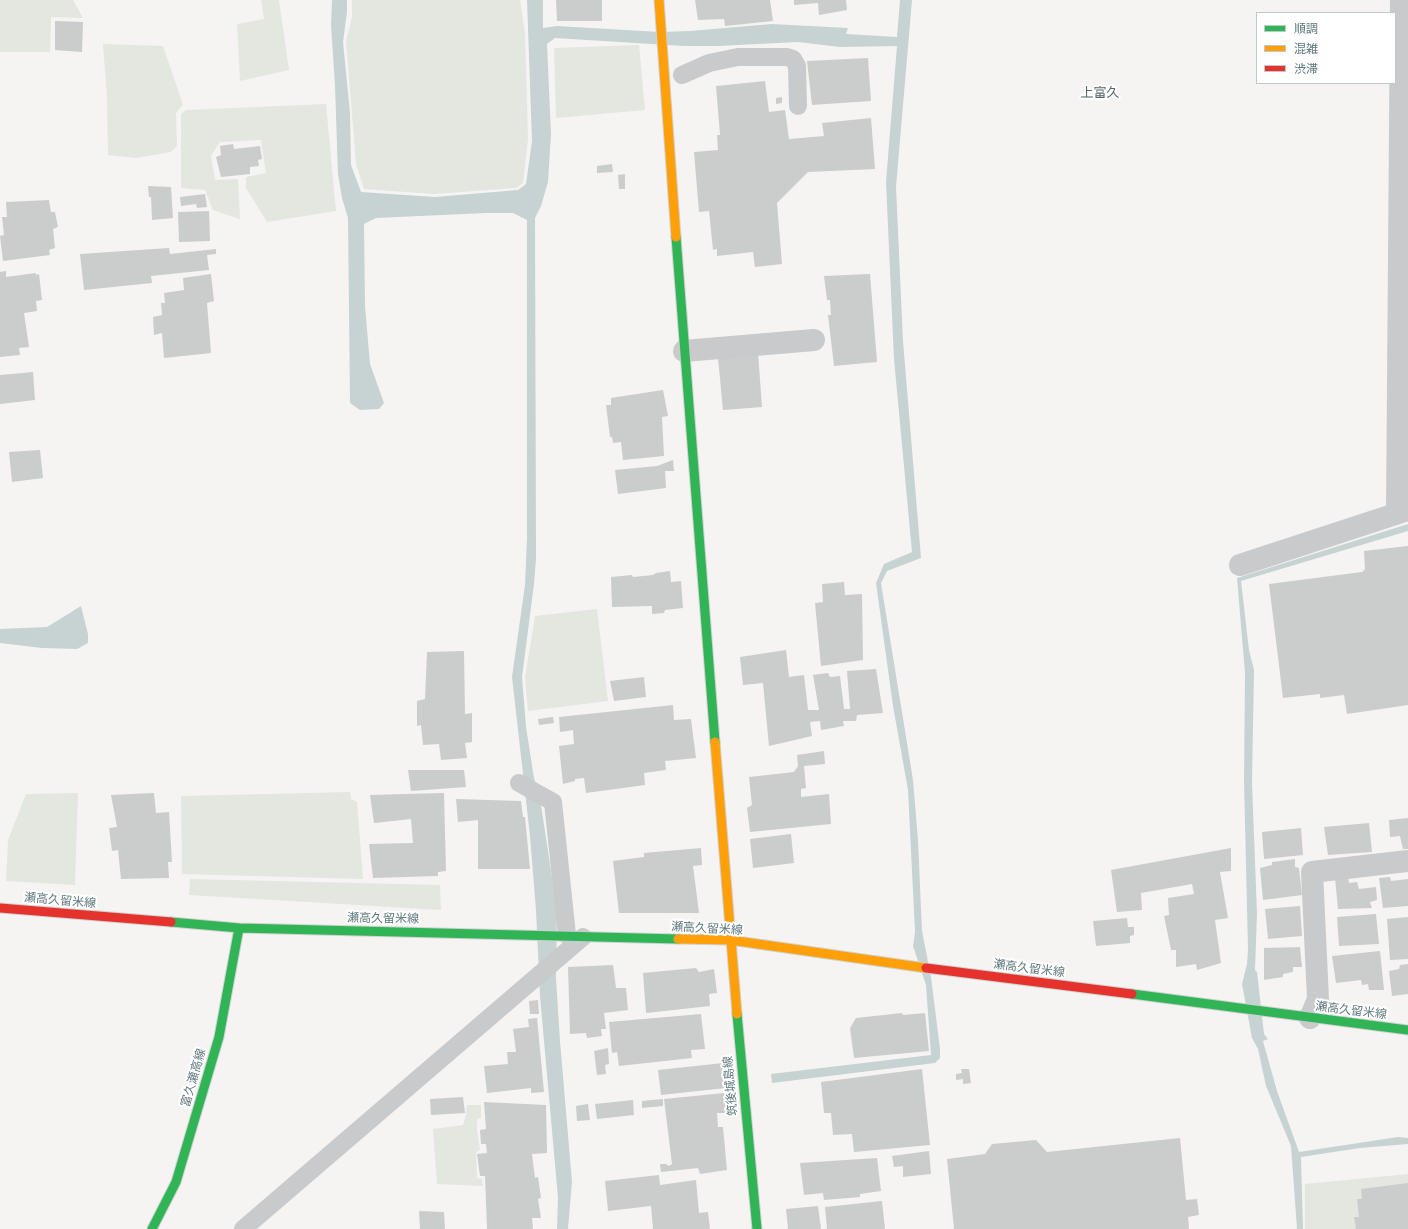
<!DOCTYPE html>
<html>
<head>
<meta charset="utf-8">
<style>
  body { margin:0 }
  #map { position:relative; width:1408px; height:1229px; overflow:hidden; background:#f5f4f3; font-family:Signika,"Noto Sans JP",sans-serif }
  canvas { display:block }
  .legend { position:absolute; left:1256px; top:12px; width:140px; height:72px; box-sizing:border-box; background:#fff; border:1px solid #bfc9cb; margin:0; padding:5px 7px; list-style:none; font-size:12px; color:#60797e }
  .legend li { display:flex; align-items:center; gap:8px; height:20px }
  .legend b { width:20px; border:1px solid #bfc9cb }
</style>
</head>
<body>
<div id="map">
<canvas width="1408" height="1229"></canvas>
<ul class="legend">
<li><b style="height:5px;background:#30b455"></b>順調</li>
<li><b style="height:5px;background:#ff9f0a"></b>混雑</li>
<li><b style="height:5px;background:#e5322d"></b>渋滞</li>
</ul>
</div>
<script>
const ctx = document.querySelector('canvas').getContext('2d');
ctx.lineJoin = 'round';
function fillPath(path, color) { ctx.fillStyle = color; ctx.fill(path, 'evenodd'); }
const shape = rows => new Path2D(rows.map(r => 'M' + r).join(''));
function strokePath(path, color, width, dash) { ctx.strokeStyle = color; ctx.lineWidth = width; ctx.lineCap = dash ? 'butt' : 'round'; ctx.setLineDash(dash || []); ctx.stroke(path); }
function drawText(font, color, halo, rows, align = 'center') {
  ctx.font = font + ' Signika,"Noto Sans JP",sans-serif'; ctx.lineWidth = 4; ctx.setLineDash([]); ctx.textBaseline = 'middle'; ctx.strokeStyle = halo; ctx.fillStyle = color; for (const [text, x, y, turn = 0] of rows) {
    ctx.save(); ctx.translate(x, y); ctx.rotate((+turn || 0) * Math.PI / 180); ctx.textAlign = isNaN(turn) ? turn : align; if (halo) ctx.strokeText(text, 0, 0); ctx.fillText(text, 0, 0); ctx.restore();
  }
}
fillPath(shape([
  [0,0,73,0,83,18,51,17,50,52,0,52],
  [261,0,279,0,289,70,240,81,237,24,264,19],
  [352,0,520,0,525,33,528,139,523,183,516,188,434,194,364,189,356,164,346,41,352,17],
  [103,44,163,46,183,105,176,113,177,146,171,152,136,158,108,155,107,98],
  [639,45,645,110,556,118,554,48],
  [326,104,336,211,267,222,246,188,246,177,266,173,261,140,220,142,211,156,215,180,238,179,240,219,213,210,205,190,181,188,181,114,186,110],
  [597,609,608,701,528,711,525,678,535,616],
  [350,792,351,799,357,802,363,879,182,874,181,796],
  [78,793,75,885,6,881,8,840,26,794],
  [190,879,440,885,441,910,189,895],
  [467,1105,481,1105,481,1118,477,1119,477,1129,480,1150,476,1152,477,1178,482,1179,483,1186,437,1184,433,1129,463,1125,466,1115],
  [1408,1174,1408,1229,1305,1229,1305,1184]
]), '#e4e6e0');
fillPath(shape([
  [332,0,347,0,347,12,343,42,350,113,351,165,361,192,435,197,518,190,526,184,532,141,527,0,543,0,543,28,557,26,660,32,690,31,772,24,848,28,846,34,897,37,900,0,912,0,896,187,903,341,921,558,887,571,881,583,913,780,918,840,922,931,931,977,940,1049,940,1058,935,1063,772,1083,771,1074,931,1055,926,985,913,946,915,932,908,790,893,706,876,583,884,564,912,552,894,359,886,182,897,46,840,47,798,42,718,46,684,46,555,38,547,44,551,134,548,182,541,206,535,218,536,558,534,584,522,677,526,727,534,778,541,805,557,910,556,978,560,1041,572,1182,568,1229,557,1229,558,1198,540,996,536,910,530,836,512,677,525,585,527,538,527,220,513,213,486,213,376,218,364,224,365,306,370,364,384,403,379,409,360,410,350,403,348,218,342,198,338,174,335,86,331,25],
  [1408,524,1408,531,1241,581,1249,650,1254,670,1252,783,1257,914,1255,970,1257,972,1264,1034,1268,1039,1263,1041,1277,1091,1299,1152,1398,1137,1408,1138,1408,1144,1360,1148,1301,1157,1303,1229,1297,1229,1291,1146,1266,1086,1258,1049,1252,1038,1242,984,1247,964,1248,950,1244,781,1245,673,1237,578],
  [81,606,88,634,88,643,77,649,42,648,0,643,0,629,47,627]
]), '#c6d3d2');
fillPath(shape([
  [556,0,602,0,602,21,557,21],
  [695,0,770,0,773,21,725,26,724,19,698,20],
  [794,0,846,0,847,10,819,15,818,3,794,5],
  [55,21,83,22,82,52,55,50],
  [868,58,871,101,812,105,807,61],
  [765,81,769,112,785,110,789,139,824,136,822,123,871,118,875,169,808,172,777,203,782,264,755,267,753,252,717,256,717,249,713,250,709,211,699,212,694,152,718,150,717,135,720,135,716,86],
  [782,97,782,103,776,104,776,98],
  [233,144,234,149,260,146,262,159,258,160,259,166,250,167,250,174,221,177,216,157,221,155,220,146],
  [612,164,613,172,597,173,597,166],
  [625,174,625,189,619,189,618,175],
  [148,186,171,187,173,218,152,220,151,197,149,197],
  [205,194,207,207,197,208,196,204,181,206,180,197],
  [49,200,51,212,55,212,58,227,53,229,55,248,49,250,50,255,3,261,0,236,4,235,2,217,7,217,6,202],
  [209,211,210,241,179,242,178,212],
  [169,248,170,254,216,249,216,254,207,255,209,270,151,276,152,283,84,290,80,254],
  [6,271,6,277,36,273,36,275,39,274,42,300,36,301,37,311,24,313,29,347,19,348,20,355,0,357,0,272],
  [211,274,214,301,207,303,211,353,164,358,162,333,154,335,153,317,162,315,161,303,165,303,164,293,184,290,183,278],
  [870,274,877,362,834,366,828,315,831,315,830,300,827,300,824,276],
  [758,353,762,407,723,410,718,358],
  [33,372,35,400,0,404,0,375],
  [663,390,668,416,662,417,664,456,623,460,621,442,613,443,612,437,610,437,606,405,611,405,611,398],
  [40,450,43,478,12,482,9,452],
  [673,460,674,471,665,471,666,488,618,494,615,470,657,466],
  [1408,546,1408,705,1347,714,1344,695,1320,698,1320,694,1283,698,1269,584,1362,572,1365,569,1364,551],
  [670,571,671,582,681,581,683,608,665,610,664,613,652,614,652,606,612,607,611,577,632,575,633,577,653,575,656,573],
  [844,582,845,595,862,594,863,660,821,666,815,603,823,602,822,584],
  [786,650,789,677,804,675,808,710,819,710,813,675,828,673,830,677,840,676,844,709,850,709,847,671,876,669,883,713,857,715,856,721,843,721,844,726,821,730,820,721,810,722,812,736,769,746,763,683,743,685,740,657],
  [464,651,465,714,472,713,472,742,465,743,467,758,441,760,439,744,423,745,421,725,417,726,417,701,425,699,427,652],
  [644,677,646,697,614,701,610,681],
  [673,705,674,720,691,719,696,758,665,761,666,770,644,773,645,785,586,793,584,778,575,779,575,781,563,784,559,746,574,744,573,730,560,732,559,717],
  [553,717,554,723,539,725,538,719],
  [824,751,825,764,804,766,806,788,801,789,801,797,829,794,831,824,750,832,747,808,752,805,749,777,794,772,798,766,797,755],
  [408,770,464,770,466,787,411,791],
  [154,793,156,813,169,812,172,862,168,862,169,878,121,879,118,850,112,851,109,828,117,827,111,795],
  [444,793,446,871,438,872,438,876,373,878,369,844,413,843,411,819,374,823,370,795],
  [456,799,521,801,523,817,525,817,530,869,478,869,478,820,458,822],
  [1408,818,1408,849,1403,849,1400,836,1390,837,1389,820],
  [1369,823,1372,852,1328,855,1324,827],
  [1301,828,1303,855,1264,859,1262,832],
  [791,834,794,863,753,868,750,839],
  [701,848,702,865,693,866,699,913,619,913,613,861,644,857,644,853],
  [1231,848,1231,871,1220,872,1228,918,1215,920,1221,963,1197,970,1196,964,1176,967,1176,950,1171,950,1164,916,1169,915,1168,898,1194,894,1192,884,1141,893,1142,910,1117,912,1111,870],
  [1295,859,1295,867,1299,868,1302,895,1263,900,1260,868,1272,865,1272,862],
  [1348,876,1349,883,1357,882,1359,889,1376,887,1377,900,1370,902,1372,908,1338,909,1335,878],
  [1390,877,1391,881,1408,879,1408,906,1383,908,1379,878],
  [1300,906,1302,936,1268,939,1265,909],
  [1376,914,1379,944,1339,946,1337,917],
  [1408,917,1408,959,1390,960,1387,919],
  [1127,918,1128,927,1134,927,1134,935,1130,936,1130,943,1096,946,1093,921],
  [1300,947,1302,967,1293,967,1293,972,1283,974,1283,977,1264,980,1264,948],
  [1380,951,1384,990,1369,990,1368,984,1362,985,1361,980,1336,983,1332,956],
  [1408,964,1408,994,1392,996,1389,971,1399,969,1400,965],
  [613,965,616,988,626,988,628,1010,604,1013,606,1029,601,1029,602,1036,587,1038,586,1033,570,1034,568,967],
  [696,968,699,972,714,969,717,993,709,994,710,1006,646,1013,643,973],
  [538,1000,539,1014,530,1014,529,1001],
  [902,1013,903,1015,925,1013,929,1051,854,1058,850,1028,856,1018],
  [701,1014,705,1049,691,1050,692,1058,619,1066,617,1052,612,1053,609,1022],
  [537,1018,544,1092,531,1093,531,1088,487,1093,484,1066,508,1064,507,1052,516,1052,513,1029,529,1027,528,1019],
  [608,1048,609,1064,605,1065,606,1074,597,1075,594,1051],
  [723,1063,726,1088,661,1095,658,1070],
  [922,1069,930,1145,854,1152,852,1134,833,1135,831,1113,824,1113,821,1082],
  [961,1069,969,1069,971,1083,963,1084,963,1079,956,1080,956,1074,962,1073],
  [724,1093,726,1113,717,1113,718,1127,723,1127,727,1170,700,1174,698,1168,661,1172,660,1164,666,1164,669,1166,672,1164,664,1099],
  [463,1097,465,1113,431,1115,430,1099],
  [663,1099,663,1106,642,1108,642,1101],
  [633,1100,634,1115,597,1119,595,1104],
  [484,1102,546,1105,547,1153,532,1154,535,1178,538,1177,541,1198,538,1199,541,1218,532,1218,533,1229,487,1229,485,1176,480,1176,477,1154,487,1153,486,1144,481,1144,480,1130,486,1129],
  [588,1104,590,1120,577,1121,576,1106],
  [1180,1138,1186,1200,1197,1199,1199,1215,1188,1217,1189,1229,954,1229,947,1159,985,1154,992,1144,1036,1140,1047,1152],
  [929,1151,931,1174,903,1177,903,1166,894,1167,892,1156],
  [877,1158,881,1191,860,1194,860,1197,824,1200,823,1193,804,1195,800,1163],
  [659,1175,660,1185,696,1180,699,1213,708,1212,710,1229,653,1229,651,1206,608,1211,605,1181],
  [1408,1183,1408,1229,1356,1229,1354,1217,1359,1217,1357,1199,1362,1199,1361,1189],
  [882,1201,885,1229,827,1229,825,1207],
  [818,1206,821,1229,788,1229,786,1209],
  [419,1211,444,1212,445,1229,420,1229]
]), '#cbcccc');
const fast = shape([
  [676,237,715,742],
  [171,922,239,928,678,939],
  [1132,994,1408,1030],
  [737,1014,757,1229],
  [152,1229,176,1182,219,1037,239,928]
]);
const slow = shape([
  [659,0,676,237],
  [715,742,737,1014],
  [678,939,730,940,926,968]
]);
const jam = shape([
  [0,908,171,922],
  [926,968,1132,994]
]);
strokePath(fast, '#d0d1d1', 11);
strokePath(slow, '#d0d1d1', 11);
strokePath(jam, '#d0d1d1', 11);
strokePath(shape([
  [682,75,709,63,738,57,787,57,793,59,797,66,798,106],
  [519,783,553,802,567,935],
  [243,1229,583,937]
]), '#c9cacb', 18);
strokePath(shape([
  [684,351,814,340],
  [1397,513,1401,0],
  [1240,565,1408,510],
  [1310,1018,1318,999,1312,872,1408,861]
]), '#c9cacb', 22);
strokePath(fast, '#30b455', 9);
strokePath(slow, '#ff9f0a', 9);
strokePath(jam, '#e5322d', 9);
drawText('12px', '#60797e', '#fff', [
  ["瀬高久留米線",60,901,5],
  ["瀬高久留米線",383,919,1],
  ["瀬高久留米線",707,929,3],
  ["瀬高久留米線",1029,969,7],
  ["瀬高久留米線",1351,1011,7],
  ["富久瀬高線",194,1078,-74],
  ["筑後城島線",731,1086,-95]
]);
drawText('13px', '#526569', '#fff', [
  ["上富久",1100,94]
]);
</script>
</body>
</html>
